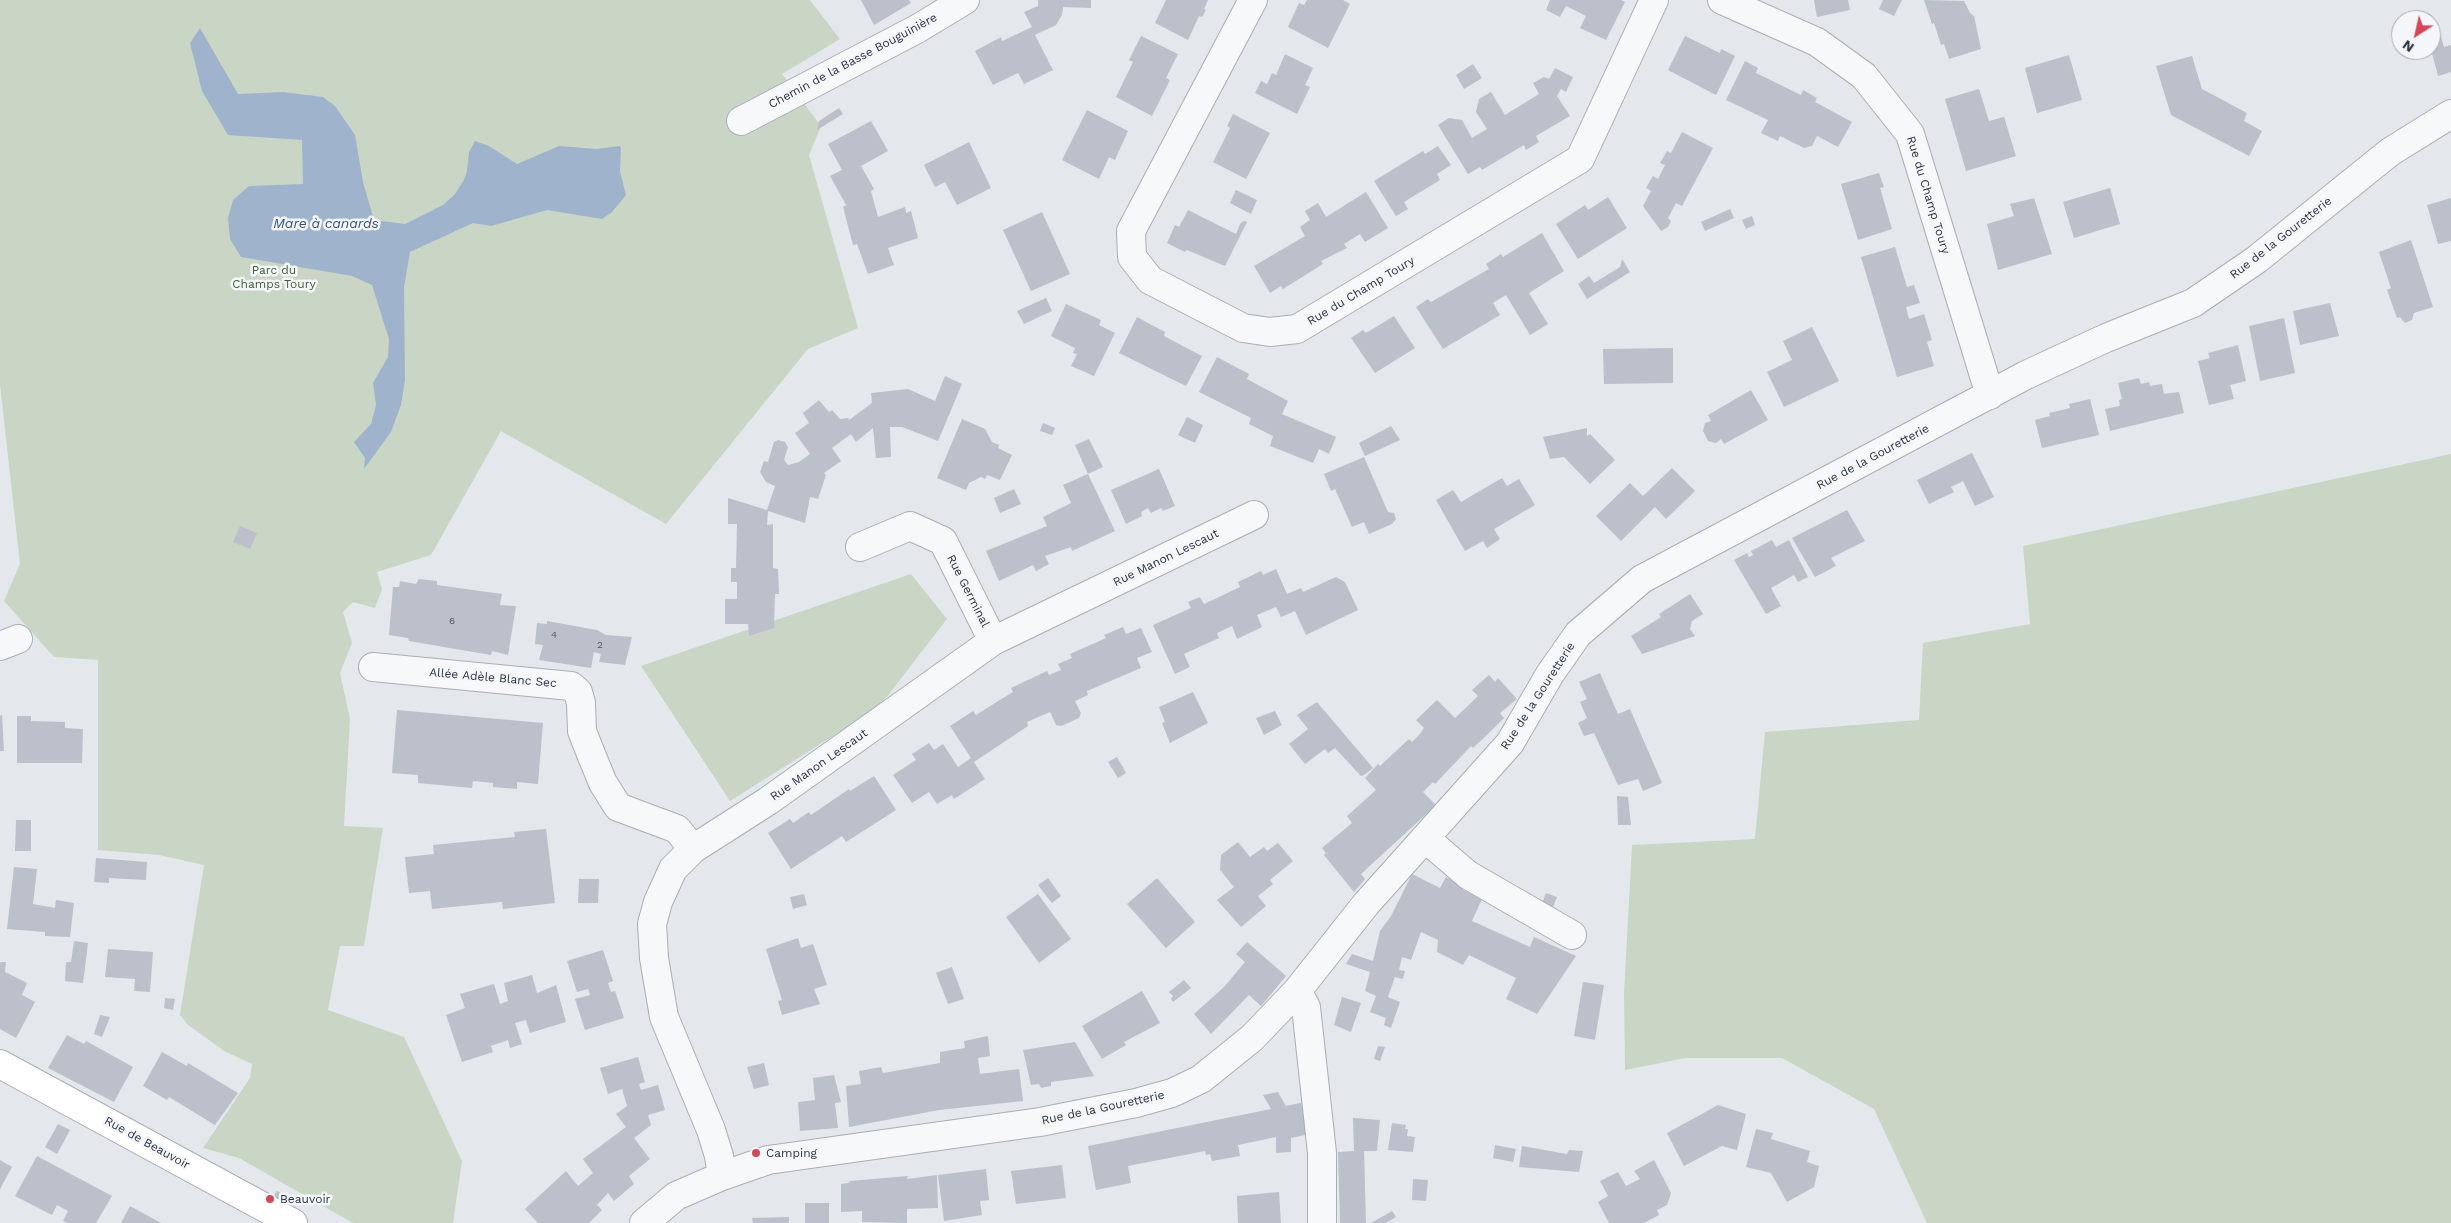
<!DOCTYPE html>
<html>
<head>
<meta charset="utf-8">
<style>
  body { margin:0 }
  #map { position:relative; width:2451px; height:1223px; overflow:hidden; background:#e4e7ec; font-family:"Work Sans",sans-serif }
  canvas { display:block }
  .north { position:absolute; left:2391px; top:10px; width:50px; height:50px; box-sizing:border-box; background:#f4f6f9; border:1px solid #a4a8b1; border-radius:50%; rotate:215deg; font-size:14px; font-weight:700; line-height:20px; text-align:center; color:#2b3445 }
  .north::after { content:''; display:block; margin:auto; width:18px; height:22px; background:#d1495b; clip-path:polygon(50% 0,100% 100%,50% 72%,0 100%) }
</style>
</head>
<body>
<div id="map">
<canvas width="2451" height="1223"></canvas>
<div class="north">N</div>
</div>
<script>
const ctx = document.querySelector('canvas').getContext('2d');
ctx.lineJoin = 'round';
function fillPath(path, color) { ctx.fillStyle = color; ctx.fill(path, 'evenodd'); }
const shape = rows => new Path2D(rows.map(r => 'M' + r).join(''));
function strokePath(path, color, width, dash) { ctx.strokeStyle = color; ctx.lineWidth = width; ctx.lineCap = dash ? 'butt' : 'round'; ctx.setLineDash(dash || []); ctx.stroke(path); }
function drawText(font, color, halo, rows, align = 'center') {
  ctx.font = font + ' "Work Sans",sans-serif'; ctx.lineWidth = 5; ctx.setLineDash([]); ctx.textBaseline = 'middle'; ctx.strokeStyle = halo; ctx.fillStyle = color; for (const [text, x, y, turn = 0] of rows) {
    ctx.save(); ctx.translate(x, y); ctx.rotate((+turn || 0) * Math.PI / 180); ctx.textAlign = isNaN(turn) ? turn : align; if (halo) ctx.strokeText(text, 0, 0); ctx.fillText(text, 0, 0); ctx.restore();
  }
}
fillPath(shape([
  [0,0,810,0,840,39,782,74,821,126,809,155,858,328,808,349,666,524,501,431,431,555,377,572,382,589,375,608,353,602,343,612,352,643,340,673,350,719,344,826,383,828,364,946,340,946,328,1010,404,1037,462,1161,453,1223,353,1223,239,1158,203,1148,250,1078,252,1064,226,1052,188,1025,180,1015,204,865,159,855,98,850,98,660,54,657,4,601,20,564,0,384],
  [2451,454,2451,1223,1927,1223,1874,1109,1782,1058,1685,1058,1625,1070,1624,994,1632,845,1755,839,1765,732,1919,720,1923,643,2030,624,2023,546],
  [911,574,947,619,879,707,730,801,641,666]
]), '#c9d6c5');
fillPath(shape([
  [200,28,238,94,283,92,323,97,335,106,355,135,363,182,374,220,405,224,443,205,455,194,464,180,467,171,469,152,475,141,489,146,517,164,559,146,596,149,620,146,621,148,620,171,626,195,612,212,602,219,547,210,491,226,473,223,410,252,404,287,405,380,401,405,391,432,364,469,365,458,354,442,371,424,376,405,373,383,388,357,389,339,372,285,352,276,241,257,230,239,228,218,233,200,249,186,303,184,302,140,228,135,202,91,190,43]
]), '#9fb4cc');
fillPath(shape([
  [861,0,909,0,911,3,874,25],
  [1038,0,1091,0,1091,8,1063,7,1062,15,1056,25,1035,35,1053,70,1024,84,1018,73,993,85,975,51,1001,37,1002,41,1032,27,1024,12,1038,6],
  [1166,0,1208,0,1204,9,1206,10,1202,17,1199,16,1188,40,1155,23],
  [1307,0,1343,0,1350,4,1328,48,1288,27,1299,3,1304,5],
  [1550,0,1621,0,1625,2,1606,40,1580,28,1586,16,1566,6,1560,17,1546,10],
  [1814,0,1848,0,1850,10,1817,17],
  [1883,0,1902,0,1894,16,1879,9],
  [1924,0,1964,1,1970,13,1974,16,1981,49,1949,59,1944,44,1941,45,1934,23,1932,24],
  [2438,27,2444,47,2451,45,2451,72,2438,76,2431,49,2431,29],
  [1141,36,1178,54,1166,78,1170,80,1152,116,1116,97,1133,62,1129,60],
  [1685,36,1720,53,1721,49,1735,56,1716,95,1668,70],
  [1285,54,1313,68,1305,85,1310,87,1297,114,1255,93,1261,81,1267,84,1272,73,1276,75],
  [2069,55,2082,100,2037,113,2025,68],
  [2192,56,2202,89,2247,113,2244,121,2262,131,2249,156,2171,115,2156,66],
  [1745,61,1758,68,1756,73,1801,95,1803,90,1817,98,1815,102,1852,122,1838,147,1817,136,1812,146,1804,148,1780,136,1778,141,1761,133,1768,120,1726,100],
  [1473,64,1482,78,1464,89,1456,75],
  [1555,68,1573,77,1566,92,1561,89,1557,96,1570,116,1536,136,1539,142,1526,150,1524,145,1482,170,1480,167,1468,174,1438,125,1449,118,1462,120,1472,138,1487,129,1476,112,1479,99,1491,92,1505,115,1539,94,1533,83,1544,77,1549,79],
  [1979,89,1989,121,2004,117,2016,156,1966,171,1945,99],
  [839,108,843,114,817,130,819,121],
  [1087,110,1128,131,1115,160,1109,157,1099,179,1062,160],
  [1233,114,1270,133,1246,179,1213,162,1230,128,1227,126],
  [871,121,888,151,861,166,874,189,871,191,878,217,905,207,906,213,911,211,918,238,888,248,894,265,868,274,857,244,853,245,843,207,846,205,830,176,842,170,828,144],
  [1682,132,1713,148,1682,206,1676,203,1668,218,1671,221,1668,227,1661,231,1643,206,1651,191,1646,188,1653,176,1658,179,1665,165,1660,163,1667,151,1671,153],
  [969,142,991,188,957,205,945,182,935,187,924,165],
  [1438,146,1451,165,1437,174,1440,180,1404,202,1408,209,1396,216,1374,181,1423,151,1425,154],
  [1879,173,1884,187,1880,188,1892,229,1858,240,1841,184],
  [2110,188,2120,224,2074,238,2063,202],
  [1236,190,1257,200,1251,214,1230,203],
  [1366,192,1388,228,1365,242,1360,234,1344,244,1347,248,1321,261,1323,264,1283,289,1281,286,1270,293,1254,266,1305,236,1300,227,1310,220,1305,211,1318,203,1326,217],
  [1608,197,1627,228,1578,259,1556,224,1585,205,1588,210],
  [2034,198,2052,254,1998,270,1987,224,2014,216,2010,204],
  [2451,198,2451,241,2438,244,2427,205],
  [1730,209,1734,218,1705,231,1701,222],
  [1188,210,1236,234,1240,224,1244,221,1247,222,1225,266,1187,250,1185,252,1167,243,1175,225,1179,227],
  [1042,212,1070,274,1031,291,1003,230],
  [1752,216,1755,225,1746,229,1742,220],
  [1542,233,1564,271,1529,293,1548,324,1530,335,1506,295,1493,303,1500,315,1443,349,1416,307,1428,299,1431,302,1489,269,1486,264,1501,254,1503,257],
  [2411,240,2433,307,2414,313,2412,320,2405,323,2400,317,2397,318,2387,290,2391,288,2379,252],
  [1895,247,1907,287,1914,285,1920,303,1906,307,1909,319,1924,314,1932,340,1927,342,1934,366,1897,377,1861,257],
  [1622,259,1630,272,1587,299,1578,284,1589,276,1594,283,1620,267],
  [1046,298,1052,311,1024,324,1017,311],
  [2330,303,2339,336,2300,345,2293,311],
  [1066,304,1101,320,1099,325,1115,333,1094,376,1071,366,1077,354,1073,353,1075,348,1051,336],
  [1394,316,1415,348,1375,373,1351,338,1363,330,1366,333],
  [1137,317,1165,332,1164,336,1202,356,1186,386,1119,353],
  [2284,318,2295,373,2260,381,2249,326],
  [1812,327,1839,381,1784,407,1767,372,1792,360,1783,341],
  [2238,345,2246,381,2230,385,2234,399,2209,405,2198,361,2210,358,2208,353],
  [1673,348,1673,383,1604,384,1603,349],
  [1217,357,1249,374,1247,379,1288,401,1282,414,1336,437,1329,454,1319,449,1313,463,1270,446,1273,436,1249,424,1251,418,1199,392],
  [945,376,962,384,938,441,902,427,890,427,891,457,876,458,873,428,856,442,851,434,832,448,841,461,824,473,826,475,818,499,810,497,805,523,768,511,767,525,773,524,773,568,778,569,779,594,775,594,774,628,749,636,748,624,725,624,725,599,737,599,737,582,731,582,731,568,736,568,737,524,728,524,728,498,767,510,775,486,766,482,760,472,764,461,768,462,774,442,778,440,785,442,788,447,784,460,788,465,799,462,810,454,795,433,809,423,803,413,819,400,829,412,832,410,840,419,848,418,849,420,872,403,871,393,908,389,935,401],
  [2139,378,2141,384,2149,382,2150,386,2162,384,2164,394,2179,392,2184,413,2110,431,2105,409,2120,406,2119,400,2122,399,2118,383],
  [1751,390,1768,420,1724,444,1721,439,1716,443,1708,441,1703,431,1705,423,1711,421,1708,415],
  [2090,399,2099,435,2042,448,2035,420,2050,416,2049,413,2070,408,2069,404],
  [1187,417,1203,425,1195,443,1178,435],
  [962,419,985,429,992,442,999,445,998,448,1012,455,1000,480,987,475,985,479,981,477,969,483,966,490,937,478],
  [1043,423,1055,428,1052,435,1040,431],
  [1391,426,1400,440,1365,456,1359,443],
  [1587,428,1587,436,1590,434,1615,460,1590,484,1564,457,1550,459,1543,437],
  [1089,439,1103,467,1088,474,1115,531,1072,551,1071,547,1045,556,1049,564,1036,571,1033,565,999,581,986,551,1047,526,1043,517,1071,503,1063,485,1088,474,1075,445],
  [1972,453,1994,497,1975,506,1963,481,1951,487,1954,492,1929,504,1917,480],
  [1364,457,1388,512,1394,513,1396,519,1392,524,1369,534,1364,522,1352,527,1335,489,1331,491,1324,474],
  [1672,468,1695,491,1666,519,1655,507,1621,541,1596,516,1630,483,1643,496],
  [1159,469,1175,506,1163,511,1161,508,1151,513,1148,508,1141,512,1142,516,1126,524,1111,490],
  [1502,478,1507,486,1519,479,1535,505,1494,529,1500,539,1487,548,1483,541,1465,551,1436,500,1453,490,1461,502],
  [1014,489,1021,504,1000,513,994,498],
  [1847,510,1865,541,1831,558,1836,566,1815,577,1792,538],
  [240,526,257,533,250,549,233,542],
  [1772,540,1776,547,1789,540,1808,577,1798,582,1794,575,1771,588,1781,606,1766,614,1734,560,1747,553,1749,557,1753,555,1751,551],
  [1276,569,1287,594,1301,588,1303,592,1336,577,1345,582,1358,610,1306,635,1295,611,1281,617,1276,607,1257,615,1262,627,1237,639,1232,626,1217,633,1219,638,1184,654,1190,667,1175,674,1153,625,1191,608,1188,602,1200,597,1204,604,1240,587,1238,582,1261,571,1263,575],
  [419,579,437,581,437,585,502,594,500,605,516,606,508,655,492,651,491,655,409,641,408,638,389,635,393,587,399,587,400,581,416,584],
  [1690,594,1703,614,1692,621,1690,629,1695,636,1642,654,1631,636,1661,617,1659,614],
  [547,621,597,630,606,635,632,637,625,665,599,662,601,654,594,652,591,668,539,660,543,645,535,644,537,623,547,624],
  [1123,627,1126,634,1141,628,1152,652,1137,658,1141,668,1087,691,1088,695,1075,701,1081,713,1079,718,1061,726,1056,725,1050,712,1027,722,1028,726,974,762,985,779,954,799,952,795,937,804,929,792,912,803,893,775,916,760,912,754,929,743,934,750,943,744,958,767,971,758,950,726,973,711,976,715,995,703,1013,692,1011,688,1047,671,1049,675,1061,670,1058,664,1072,658,1070,654,1106,638,1104,635],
  [1600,673,1618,714,1630,709,1662,783,1643,791,1638,779,1618,785,1594,733,1584,736,1578,723,1587,718,1580,702,1587,699,1579,682],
  [1489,675,1495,682,1498,678,1517,699,1500,713,1504,718,1490,732,1473,748,1471,746,1435,784,1433,782,1423,792,1436,805,1361,874,1365,879,1354,892,1324,855,1326,853,1322,848,1352,823,1347,816,1376,790,1365,778,1378,764,1380,766,1409,739,1412,742,1420,734,1424,728,1416,720,1437,700,1455,718,1478,696,1472,690],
  [1193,692,1208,723,1170,743,1162,723,1165,722,1159,707],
  [1317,702,1373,768,1364,775,1361,776,1335,748,1328,753,1325,749,1305,764,1289,744,1308,729,1297,715],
  [397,710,543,723,538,784,517,782,517,789,493,787,493,783,473,781,472,788,418,783,418,775,392,773],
  [1275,711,1282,725,1264,735,1256,718],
  [2,715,4,751,0,751,0,716],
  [17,716,31,716,31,721,65,722,65,728,83,729,82,763,17,763],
  [1117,757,1126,773,1118,778,1108,762],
  [874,776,896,810,846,842,842,836,791,869,768,833,790,819,793,823,809,812,811,815,849,789,850,791],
  [1617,796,1628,797,1631,825,1618,825],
  [16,820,31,820,31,851,15,851],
  [546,829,555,903,503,909,502,902,432,909,430,891,409,893,405,857,434,854,433,845,515,837,514,832],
  [1238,842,1250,857,1264,847,1267,851,1278,843,1293,861,1270,880,1273,884,1258,896,1266,906,1241,927,1217,900,1234,887,1220,870,1221,855],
  [96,858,147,862,146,880,109,878,109,883,94,882],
  [14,867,37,869,33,904,55,908,56,900,74,903,70,937,45,936,45,932,7,929],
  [1412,874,1440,888,1446,877,1465,886,1463,890,1482,899,1472,921,1530,947,1534,937,1576,956,1537,1014,1506,999,1516,978,1469,955,1463,965,1437,952,1438,940,1421,932,1411,960,1402,957,1399,970,1405,971,1403,979,1395,977,1388,997,1400,1002,1391,1028,1384,1025,1386,1018,1370,1012,1376,996,1365,991,1370,972,1346,964,1352,954,1373,961,1380,931,1391,916],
  [1048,878,1061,896,1052,903,1038,885],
  [1157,878,1195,922,1166,948,1127,904],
  [579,879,599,879,598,903,578,903],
  [1546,893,1557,897,1550,915,1539,911],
  [804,894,807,905,793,909,790,897],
  [1038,894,1071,939,1039,963,1006,917],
  [798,938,801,948,813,944,827,985,814,989,820,1004,782,1015,778,1001,782,1000,766,949],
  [74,941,88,943,83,983,65,981,66,962,71,962],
  [1247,942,1286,976,1261,1006,1249,995,1211,1034,1194,1014,1224,987,1245,962,1236,954],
  [108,949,153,952,150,992,134,991,135,979,105,977],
  [603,950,613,981,608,983,611,992,615,991,624,1018,585,1030,575,999,590,995,588,989,577,992,567,961],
  [0,962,6,962,5,972,27,983,22,995,35,1002,16,1038,0,1029],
  [952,967,964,999,948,1004,936,973],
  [532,975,537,993,556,985,566,1022,530,1033,526,1020,515,1023,522,1044,510,1048,508,1040,491,1046,493,1052,462,1062,446,1015,465,1008,460,994,494,984,500,1004,508,1001,504,983],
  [1184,980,1191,988,1173,1002,1171,999,1173,996,1169,992],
  [1583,982,1604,985,1595,1040,1574,1036],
  [1142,991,1160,1023,1124,1042,1126,1045,1102,1059,1082,1026],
  [1342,997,1361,1003,1351,1032,1334,1025],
  [165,998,175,999,173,1010,164,1008],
  [100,1015,110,1017,102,1037,94,1034],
  [67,1035,84,1044,86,1041,133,1067,114,1102,48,1068],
  [988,1036,990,1056,978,1058,980,1074,1019,1069,1023,1101,939,1110,849,1127,846,1086,861,1084,859,1071,881,1067,883,1073,940,1063,940,1052,965,1048,964,1041],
  [1075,1042,1094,1076,1051,1082,1051,1086,1041,1088,1039,1084,1031,1085,1023,1050],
  [1378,1046,1385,1047,1380,1061,1374,1059],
  [162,1052,187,1066,188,1063,238,1093,215,1125,169,1097,167,1100,143,1086],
  [638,1057,645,1082,639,1084,641,1090,658,1085,665,1110,648,1115,651,1125,634,1138,650,1159,629,1176,634,1184,614,1201,608,1193,597,1205,602,1210,589,1223,538,1223,525,1209,566,1171,578,1186,593,1173,583,1159,626,1127,616,1114,627,1106,622,1089,608,1094,600,1068],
  [764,1063,769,1085,754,1089,747,1067],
  [834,1075,841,1102,835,1103,838,1128,800,1131,798,1102,815,1100,813,1078],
  [1278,1092,1286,1106,1309,1101,1310,1134,1291,1138,1291,1152,1276,1153,1276,1137,1238,1145,1240,1156,1212,1161,1210,1154,1206,1155,1205,1151,1128,1166,1131,1183,1096,1190,1088,1146,1271,1109,1263,1095],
  [1718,1105,1746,1114,1737,1150,1722,1146,1684,1166,1667,1133],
  [1353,1118,1380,1120,1377,1151,1364,1151,1366,1223,1340,1223,1338,1152,1354,1151],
  [1392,1123,1406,1125,1405,1129,1408,1129,1407,1136,1415,1137,1413,1152,1388,1150],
  [58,1124,70,1130,57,1154,45,1147],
  [1756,1129,1773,1133,1771,1139,1810,1151,1807,1162,1819,1166,1814,1187,1787,1202,1771,1173,1746,1167],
  [1495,1145,1516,1149,1513,1162,1493,1158],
  [1522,1146,1567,1154,1569,1150,1583,1151,1579,1172,1519,1167],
  [37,1156,112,1196,96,1223,67,1223,63,1221,68,1211,57,1205,52,1215,15,1196],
  [0,1160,12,1167,0,1189],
  [1654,1160,1671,1193,1667,1205,1657,1210,1659,1215,1644,1223,1609,1223,1598,1202,1608,1196,1600,1181,1618,1172,1626,1186,1640,1179,1634,1171],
  [1062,1165,1066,1198,1016,1204,1011,1171],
  [986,1169,989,1200,980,1201,982,1215,944,1221,938,1175],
  [937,1175,938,1208,907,1209,907,1223,862,1222,862,1211,841,1212,841,1184,848,1183,850,1181,908,1176,907,1179],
  [1413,1179,1428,1180,1426,1201,1412,1200],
  [277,1191,291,1198,287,1205,273,1197],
  [1279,1192,1281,1223,1238,1223,1237,1196],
  [805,1203,829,1203,829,1223,805,1223],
  [130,1206,161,1223,121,1223],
  [1392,1211,1396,1217,1386,1223,1371,1223],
  [789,1217,789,1223,753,1223,752,1218]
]), '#bbc0ca');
const street = shape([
  [1253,0,1131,231,1132,257,1150,280,1243,328,1270,332,1297,329,1580,159,1654,0],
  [1722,0,1817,42,1864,76,1910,134,1990,395],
  [741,121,917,29,965,0],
  [860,547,910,526,943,541,993,641],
  [0,646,18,639],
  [373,667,571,686,578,692,581,703,582,731,591,754,603,783,618,807,677,829,693,849],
  [1425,838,1468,875,1572,935],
  [1297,991,1306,1007,1322,1153,1322,1223],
  [722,1176,719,1156,711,1130,664,1017,654,958,652,924,658,902,673,869,693,849,768,801,993,641,1254,515],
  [644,1223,676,1196,722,1176,768,1160,1040,1122,1136,1103,1172,1093,1201,1079,1252,1038,1297,991,1366,904,1510,743,1550,674,1578,634,1642,579,2026,375,2106,338,2193,303,2256,260,2390,152,2451,114]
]);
const secondary = shape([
  [0,1064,293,1223]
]);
strokePath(street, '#a9aeb7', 30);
strokePath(secondary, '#a9aeb7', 30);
strokePath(street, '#f7f8fa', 28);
strokePath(secondary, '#fff', 28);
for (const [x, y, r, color] of [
  [756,1153,5,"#d1495b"],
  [270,1199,5,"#d1495b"]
]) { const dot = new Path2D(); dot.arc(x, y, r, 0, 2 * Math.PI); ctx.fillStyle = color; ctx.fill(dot); strokePath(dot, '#f4f6f9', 2); }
drawText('10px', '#4f5766', null, [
  ["6",452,621],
  ["4",554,635],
  ["2",600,645]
]);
drawText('12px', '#2b3445', '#f4f6f9', [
  ["Chemin de la Basse Bouguinière",853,61,-28],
  ["Rue du Champ Toury",1928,195,73],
  ["Rue de la Gouretterie",2281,238,-38],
  ["Rue du Champ Toury",1361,291,-31],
  ["Rue de la Gouretterie",1873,457,-28],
  ["Rue Manon Lescaut",1166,558,-26],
  ["Rue Germinal",968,591,63],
  ["Allée Adèle Blanc Sec",493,678,5],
  ["Rue de la Gouretterie",1538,696,-57],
  ["Rue Manon Lescaut",819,765,-35],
  ["Rue de la Gouretterie",1103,1108,-12],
  ["Rue de Beauvoir",147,1143,29]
]);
drawText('12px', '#3f6138', '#f4f6f9', [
  ["Parc du",274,270],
  ["Champs Toury",274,284]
]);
drawText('12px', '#2b3445', '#f4f6f9', [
  ["Camping",766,1153],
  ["Beauvoir",280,1199]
], 'left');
drawText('italic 14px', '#34527a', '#f4f6f9', [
  ["Mare à canards",326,224]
]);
</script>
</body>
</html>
